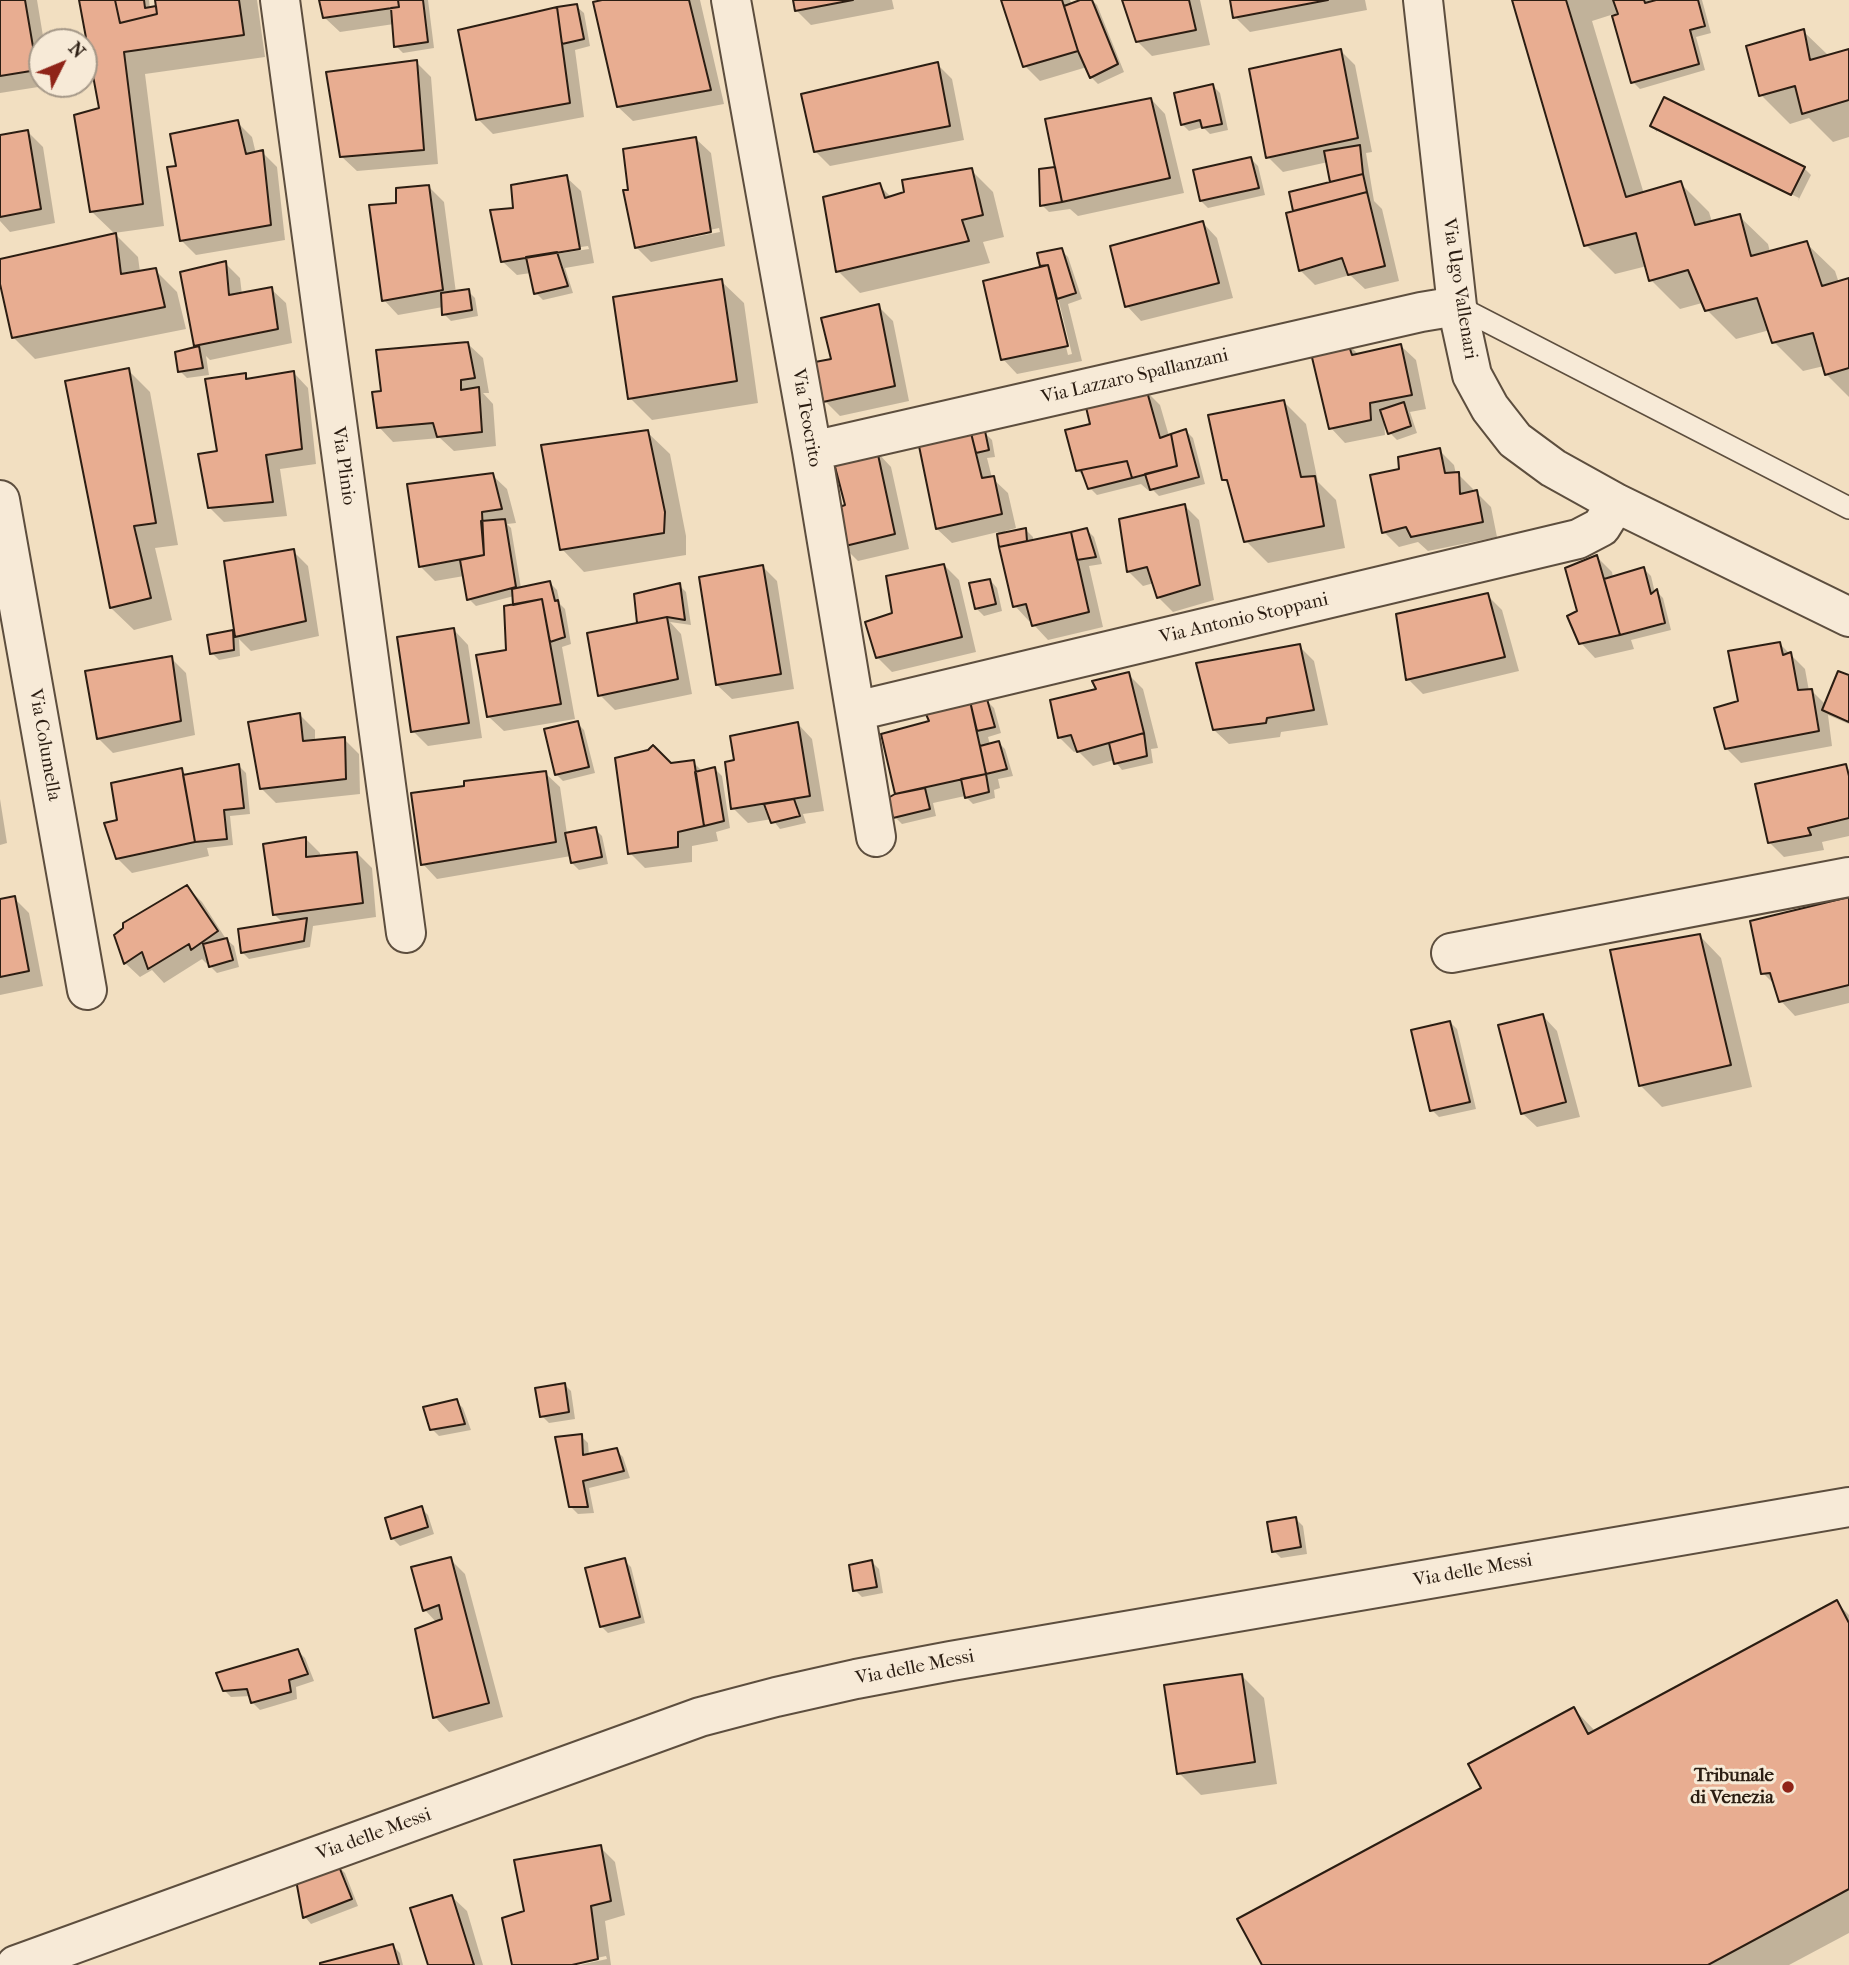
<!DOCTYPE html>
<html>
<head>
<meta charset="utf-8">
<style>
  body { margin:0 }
  #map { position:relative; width:1849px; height:1965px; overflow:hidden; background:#f2dfc1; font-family:"IM FELL French Canon",serif }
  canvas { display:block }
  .north { position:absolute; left:28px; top:28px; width:70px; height:70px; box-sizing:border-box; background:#f7ead7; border:2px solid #a59888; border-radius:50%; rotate:47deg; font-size:19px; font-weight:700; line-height:28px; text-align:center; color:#2b1d12 }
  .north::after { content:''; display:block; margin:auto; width:24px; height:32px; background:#8f2418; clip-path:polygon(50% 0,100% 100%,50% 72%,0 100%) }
</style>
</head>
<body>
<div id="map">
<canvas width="1849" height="1965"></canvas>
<div class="north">N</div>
</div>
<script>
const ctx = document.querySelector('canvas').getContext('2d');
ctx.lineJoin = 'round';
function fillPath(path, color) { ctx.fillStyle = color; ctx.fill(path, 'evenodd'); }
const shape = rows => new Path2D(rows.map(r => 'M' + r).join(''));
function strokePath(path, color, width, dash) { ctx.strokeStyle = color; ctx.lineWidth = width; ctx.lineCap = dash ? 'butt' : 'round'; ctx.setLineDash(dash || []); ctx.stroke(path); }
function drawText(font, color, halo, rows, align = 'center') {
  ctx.font = font + ' "IM FELL French Canon",serif'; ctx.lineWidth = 6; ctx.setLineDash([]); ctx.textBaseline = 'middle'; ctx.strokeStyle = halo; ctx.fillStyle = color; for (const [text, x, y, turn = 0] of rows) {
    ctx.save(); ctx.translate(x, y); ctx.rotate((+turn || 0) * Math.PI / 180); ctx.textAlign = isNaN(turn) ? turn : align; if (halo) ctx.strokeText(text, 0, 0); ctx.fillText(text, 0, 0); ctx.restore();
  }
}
fillPath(shape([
  [0,0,37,0,44,42,42,42,42,84,51,85,0,93],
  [80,0,149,0,150,9,159,12,157,0,257,0,265,57,145,74,164,226,114,233,138,257,140,272,155,270,177,292,186,329,35,359,13,337,0,275,0,261,116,235,91,211,101,110],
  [321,0,428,0,434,48,403,53,396,46,394,24,340,32,325,18],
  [611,0,700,0,724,104,633,121,618,107],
  [795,0,892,0,894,9,811,25,796,10],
  [1002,0,1070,0,1072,5,1085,0,1092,0,1097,5,1124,72,1098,84,1091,77,1087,67,1040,81,1025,66],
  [1123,0,1200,0,1210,45,1152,56,1137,41],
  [1232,0,1365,0,1367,10,1250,32,1235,17],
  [1514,0,1702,0,1711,33,1696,37,1705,70,1640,89,1633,82,1614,14,1592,21,1644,194,1680,183,1709,212,1712,222,1739,216,1768,244,1770,252,1806,243,1835,271,1839,283,1849,280,1849,397,1826,374,1824,366,1803,371,1774,342,1770,330,1736,339,1707,310,1702,303,1680,309,1651,280,1647,266,1615,274,1586,245],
  [576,6,584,13,590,46,575,50,584,117,493,134,478,119],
  [1803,31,1829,56,1849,51,1849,137,1833,142,1809,118,1790,124,1761,95],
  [1340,50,1355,65,1372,152,1366,153,1374,201,1382,209,1399,281,1365,289,1350,275,1315,285,1300,270,1296,212,1295,210,1332,183,1328,162,1283,172,1268,157],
  [416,62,431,77,438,164,357,171,342,157],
  [937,64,952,79,964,140,830,166,815,151],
  [1213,86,1220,93,1228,130,1210,134,1203,127,1189,131,1182,124],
  [1151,99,1165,114,1184,193,1078,216,1070,209,1049,212,1042,205,1054,169],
  [237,122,252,137,256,154,262,152,277,167,285,240,196,255,181,240,178,167],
  [1652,126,1804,168,1811,175,1798,201,1658,132,1798,201,1799,198,1657,128,1657,132],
  [28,132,43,147,55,223,10,232,0,221,0,136],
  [696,139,711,153,725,246,651,262,636,247,630,192],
  [719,228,720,232,645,247,645,244],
  [1251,159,1258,166,1265,195,1208,208,1201,201],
  [971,170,993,192,1004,237,983,242,990,263,860,293,838,271,879,185,892,198],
  [566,177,581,191,594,263,565,268,573,293,543,300,536,293,531,273,517,275,502,261,515,210],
  [588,246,589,249,556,254,553,251],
  [429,187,444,202,456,293,468,291,475,298,478,316,451,321,444,314,443,307,398,315,384,300,398,205],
  [1203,223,1217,238,1233,298,1141,321,1127,306],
  [1061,250,1068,257,1082,299,1068,304,1082,361,1017,374,1003,359,1044,268,1042,265],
  [1050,282,1054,282,1072,354,1068,355],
  [225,263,240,278,242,295,271,289,286,303,292,343,210,360,206,356,209,375,187,378,180,371,198,348,195,345],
  [721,281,744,303,758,403,652,420,630,398],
  [878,306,893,321,909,401,840,416,825,401],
  [1346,342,1359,355,1401,346,1416,360,1426,409,1410,412,1417,433,1397,440,1390,433,1384,420,1385,435,1345,443,1331,428],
  [468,344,483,358,489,393,483,393,493,404,496,446,454,451,440,438,393,442,379,427,383,393],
  [128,370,150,392,178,545,155,548,172,620,134,630,111,608],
  [294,373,308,388,316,464,280,469,287,516,224,522,209,507,219,452,245,375,250,380],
  [1145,390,1160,405,1169,436,1186,431,1193,438,1205,484,1159,496,1153,490,1149,491,1141,484,1097,495,1090,488,1087,479,1077,470,1092,425],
  [1284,402,1306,424,1318,482,1336,500,1345,548,1268,563,1246,541,1231,486,1223,479],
  [647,432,670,454,686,536,686,555,584,572,562,549],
  [985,433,992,440,995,457,987,458,992,478,1008,493,1016,528,1005,531,1005,534,1026,530,1033,537,1033,542,1087,530,1094,537,1102,564,1089,566,1103,627,1048,640,1034,625,1032,620,1029,621,1015,606,998,532,952,543,937,529,971,434],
  [1439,450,1454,465,1456,474,1458,474,1473,489,1473,493,1476,492,1491,507,1497,537,1428,551,1418,542,1399,547,1384,532,1401,470],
  [877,452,891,467,909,549,858,561,843,546,847,506],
  [492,475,507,489,516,523,507,524,511,528,521,588,550,583,557,590,560,604,565,609,571,644,562,647,575,719,504,731,489,717,508,651,515,606,514,596,476,606,469,599,464,576,435,581,420,566],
  [1185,506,1199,520,1214,600,1173,612,1158,597,1154,583,1143,586,1128,571],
  [293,551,308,566,319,636,251,651,239,639,240,656,219,660,212,653,233,632,236,636],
  [1597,557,1612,572,1613,578,1644,569,1651,576,1655,593,1657,592,1663,598,1671,630,1631,640,1634,649,1595,658,1581,643,1579,612],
  [944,565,959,580,976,652,892,672,877,657,894,614],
  [762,566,777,581,794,689,732,699,717,685],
  [990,580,997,588,1002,611,984,616,977,609,971,584],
  [679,585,686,592,691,625,670,622,681,634,692,694,615,710,600,695,641,624],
  [1487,595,1502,610,1519,671,1423,694,1408,679],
  [454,630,468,645,482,738,428,746,413,731],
  [1780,644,1805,669,1809,691,1812,691,1826,705,1849,677,1849,724,1828,715,1832,746,1741,763,1726,748,1740,702],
  [1299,646,1314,661,1328,725,1281,732,1280,737,1229,744,1214,730],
  [171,658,186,673,195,735,113,753,98,738],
  [1128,674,1143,689,1158,748,1151,749,1153,763,1122,770,1114,760,1093,766,1078,751,1074,752,1059,737,1098,691],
  [987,701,994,708,1001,733,988,737,990,745,998,742,1005,749,1013,776,998,779,1000,788,994,790,995,798,973,804,965,796,933,803,936,816,902,824,895,817,897,795,883,735,931,723,970,703],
  [300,715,315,730,315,742,344,739,359,754,360,794,276,803,262,789],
  [577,723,584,730,595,773,563,781,556,774],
  [798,724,812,739,824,811,803,814,806,823,780,829,772,819,748,823,733,808,736,762],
  [693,762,703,772,715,769,722,776,730,828,716,832,718,841,692,846,692,862,645,868,630,853,670,765],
  [239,766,246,773,250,814,230,816,233,845,207,848,209,856,132,873,117,858,119,821,181,770,188,776],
  [1846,766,1849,770,1849,836,1822,842,1824,850,1784,857,1769,842],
  [545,773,560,787,567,834,595,829,602,836,608,864,579,870,572,863,571,856,437,879,423,864],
  [0,799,7,843,0,845],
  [306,839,320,853,320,857,357,853,372,868,376,917,313,926,310,947,249,959,242,952,284,924,275,915],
  [187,887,202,902,226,939,234,946,239,967,217,973,210,966,209,962,207,964,202,959,164,983,152,970,140,977,125,963],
  [14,898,29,913,43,986,0,995,0,901],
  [1849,899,1849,1003,1795,1016,1781,1001,1776,986,1763,973],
  [1699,935,1721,958,1752,1087,1662,1107,1640,1085],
  [1543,1016,1557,1031,1580,1117,1537,1127,1522,1113],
  [1450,1022,1457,1029,1476,1109,1439,1117,1432,1110],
  [564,1384,571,1391,575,1419,549,1423,542,1416],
  [456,1401,463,1408,471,1430,439,1436,432,1429],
  [581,1436,588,1443,589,1456,616,1450,623,1457,630,1478,589,1488,594,1513,578,1514,571,1507],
  [421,1508,428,1515,434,1534,400,1546,393,1539,387,1519],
  [1296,1519,1303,1526,1307,1554,1281,1558,1274,1551],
  [450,1559,465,1574,503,1717,449,1732,435,1717,437,1623,425,1610],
  [624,1560,631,1567,645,1623,608,1633,601,1626],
  [872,1562,879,1569,883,1593,862,1597,855,1590],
  [1836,1602,1849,1615,1849,1933,1789,1965,1264,1965,1483,1789,1574,1709,1596,1732],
  [298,1651,305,1658,314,1681,296,1687,297,1699,260,1710,253,1703,251,1696,231,1697,224,1690],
  [1241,1675,1264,1698,1277,1784,1201,1795,1179,1773],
  [600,1847,615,1862,625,1915,605,1921,611,1965,580,1965,607,1959,606,1956,564,1965,513,1965,527,1912],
  [338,1866,345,1873,358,1906,311,1924,305,1917],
  [452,1897,467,1911,483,1965,429,1965],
  [393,1946,400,1953,403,1965,322,1965]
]), '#0003');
const building = shape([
  [0,0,25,0,37,70,0,76,0,0],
  [79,0,115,0,120,23,157,14,155,0,239,0,244,35,124,52,143,204,90,212,74,115,99,108,79,0],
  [115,0,144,0,145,8,156,6,157,14,120,23,115,0],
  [319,0,398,0,399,7,323,18,319,0],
  [398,0,423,0,428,42,394,47,391,8,399,7,398,0],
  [602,0,689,0,711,90,617,107,593,2,602,0],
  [793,0,853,0,795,11,793,0],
  [1001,0,1062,0,1078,51,1023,67,1001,0],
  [1080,0,1092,0,1118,64,1090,78,1078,51,1064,6,1080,0],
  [1122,0,1189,0,1196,30,1136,42,1122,0],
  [1230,0,1328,0,1233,18,1230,0],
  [1512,0,1566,0,1626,197,1681,181,1695,225,1740,214,1751,256,1807,241,1822,286,1849,278,1849,368,1825,375,1813,333,1772,343,1757,298,1705,311,1688,270,1649,281,1636,233,1584,246,1512,0],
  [1613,0,1644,0,1645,3,1656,0,1698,0,1705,26,1690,30,1699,64,1631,83,1612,16,1618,14,1613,0],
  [577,4,584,39,562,44,557,7,577,4],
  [557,7,570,103,476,120,458,30,557,7],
  [1804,29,1810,60,1849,49,1849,100,1802,114,1795,86,1759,96,1746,46,1804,29],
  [1341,49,1358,138,1266,158,1249,69,1341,49],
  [417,60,424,150,340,157,326,72,417,60],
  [938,62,950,126,814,152,801,94,938,62],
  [1213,84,1222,124,1202,128,1200,120,1181,125,1174,93,1213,84],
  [1664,97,1805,167,1791,195,1650,126,1664,97],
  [1151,98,1170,178,1062,202,1045,119,1151,98],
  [238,120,246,154,263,150,271,225,180,241,167,167,176,166,170,134,238,120],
  [28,130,41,209,0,217,0,135,28,130],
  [696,137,711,232,635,248,623,190,628,190,623,149,696,137],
  [1360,145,1363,174,1330,182,1324,151,1360,145],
  [1251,157,1259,188,1200,201,1193,170,1251,157],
  [1055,167,1062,202,1040,206,1039,169,1055,167],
  [972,168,983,215,962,220,969,241,836,272,823,197,880,183,885,198,904,192,902,180,972,168],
  [1363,174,1367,192,1293,211,1289,192,1363,174],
  [567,175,580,249,501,262,490,210,513,208,511,185,567,175],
  [429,185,443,290,382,301,369,205,396,203,396,188,429,185],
  [1367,192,1385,266,1348,275,1342,258,1299,271,1286,213,1367,192],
  [1203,221,1219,283,1125,307,1110,246,1203,221],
  [116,233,121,274,156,268,165,307,12,338,0,284,0,259,116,233],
  [1062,248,1076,293,1057,299,1048,265,1040,266,1037,253,1062,248],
  [557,252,568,286,534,294,526,257,557,252],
  [226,261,229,295,272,287,278,329,194,346,180,272,226,261],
  [1048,265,1068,346,1001,360,983,281,1048,265],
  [722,279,737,381,628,399,613,297,722,279],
  [469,289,472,310,442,315,441,293,469,289],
  [879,304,895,386,823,402,815,362,831,359,821,318,879,304],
  [1347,340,1352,355,1401,344,1412,395,1370,403,1371,420,1329,429,1310,349,1347,340],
  [468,342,475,378,461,380,461,390,479,387,482,432,437,437,433,423,377,428,372,392,381,391,376,350,468,342],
  [199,346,203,368,178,372,175,352,199,346],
  [129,368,156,523,134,526,151,598,110,608,65,381,129,368],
  [294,371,302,449,266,455,273,502,208,508,198,454,217,451,205,379,246,373,246,379,294,371],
  [1146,388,1160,438,1171,434,1177,466,1132,478,1127,461,1076,471,1065,430,1090,424,1085,403,1146,388],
  [1284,400,1301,477,1315,476,1324,526,1244,542,1227,480,1222,480,1208,415,1284,400],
  [1404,402,1411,426,1388,434,1380,410,1404,402],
  [1186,429,1199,477,1150,490,1145,474,1177,466,1171,434,1186,429],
  [648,430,665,512,664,533,560,550,541,445,648,430],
  [985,431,989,450,976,453,971,433,985,431],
  [971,433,982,478,994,476,1002,514,936,529,919,446,971,433],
  [1440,448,1445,473,1459,472,1460,494,1477,490,1483,522,1411,537,1406,527,1382,533,1370,475,1399,469,1398,457,1440,448],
  [877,450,895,534,841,547,834,509,845,505,834,463,877,450],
  [1127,461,1132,478,1088,489,1081,470,1127,461],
  [493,473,502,509,482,512,484,555,419,567,407,484,493,473],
  [1185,504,1200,585,1157,598,1147,567,1127,572,1119,519,1185,504],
  [505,519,516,587,467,600,460,560,484,555,481,521,505,519],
  [1026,528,1027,541,999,547,997,534,1026,528],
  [1087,528,1096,557,1077,560,1071,532,1087,528],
  [1071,532,1089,612,1032,626,1026,604,1013,607,999,547,1071,532],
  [294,549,306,621,235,637,224,561,294,549],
  [1597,555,1620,635,1579,644,1567,616,1577,611,1565,568,1597,555],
  [944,564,962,637,876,658,865,622,892,613,886,576,944,564],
  [763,565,781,674,716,685,699,577,763,565],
  [1644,567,1651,594,1657,589,1665,623,1620,635,1604,579,1644,567],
  [990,579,996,604,975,609,969,583,990,579],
  [550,581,555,601,558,600,565,637,550,642,542,599,513,605,512,589,550,581],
  [680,583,685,620,667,617,637,623,634,594,680,583],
  [1488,593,1505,657,1406,680,1396,614,1488,593],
  [542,599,561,704,487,717,476,655,506,650,504,606,542,599],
  [667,617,678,679,598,696,587,633,667,617],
  [454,628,469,723,411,732,397,637,454,628],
  [233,630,234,650,210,654,207,635,233,630],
  [1780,642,1783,655,1791,652,1798,690,1812,689,1819,731,1725,749,1714,708,1738,701,1728,651,1780,642],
  [1300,644,1314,710,1267,718,1266,723,1213,730,1196,663,1300,644],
  [172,656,181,721,97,739,85,671,172,656],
  [1838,671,1849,675,1849,722,1822,710,1838,671],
  [1129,672,1144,733,1077,752,1071,735,1058,738,1050,700,1096,689,1092,681,1129,672],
  [987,699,995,727,977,731,970,701,987,699],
  [970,701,986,774,895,794,881,734,929,721,925,712,970,701],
  [300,713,303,741,345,737,346,779,260,789,248,722,300,713],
  [578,721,589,767,555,775,544,729,578,721],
  [798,722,810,796,731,809,725,762,734,760,730,736,798,722],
  [1144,733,1147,756,1114,764,1109,743,1144,733],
  [999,741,1007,769,986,774,980,746,999,741],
  [653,745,671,763,694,760,704,826,678,832,678,847,628,854,615,758,648,750,653,745],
  [239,764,244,808,224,810,227,839,195,842,183,775,239,764],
  [1846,764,1849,776,1849,818,1808,828,1811,835,1768,843,1755,784,1846,764],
  [715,767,724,821,704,826,695,772,715,767],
  [182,768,195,842,116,859,104,823,117,820,111,783,182,768],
  [546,771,556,842,421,865,411,793,464,786,464,781,546,771],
  [986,774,989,792,965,798,961,779,986,774],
  [925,788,930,809,893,818,888,798,895,794,925,788],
  [794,799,800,816,771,823,764,804,794,799],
  [596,827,602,857,571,863,565,833,596,827],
  [306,837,306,857,357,852,363,903,273,915,263,844,306,837],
  [187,885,218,931,191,950,189,944,148,969,142,952,124,964,114,935,123,928,123,923,187,885],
  [15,896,29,971,0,977,0,899,15,896],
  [1849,897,1849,985,1779,1002,1770,973,1761,974,1750,921,1849,897],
  [307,918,304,941,241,953,238,929,307,918],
  [1700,934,1731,1065,1639,1086,1610,950,1700,934],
  [227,938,233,960,209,967,203,944,227,938],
  [1543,1014,1566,1102,1521,1114,1498,1025,1543,1014],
  [1450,1021,1470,1102,1430,1111,1411,1030,1450,1021],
  [565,1383,569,1412,540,1417,535,1388,565,1383],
  [457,1399,465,1424,430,1430,423,1407,457,1399],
  [582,1434,583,1455,617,1448,624,1471,583,1481,588,1507,569,1507,555,1437,582,1434],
  [422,1506,428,1527,391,1539,385,1518,422,1506],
  [1296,1517,1301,1547,1272,1552,1267,1522,1296,1517],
  [451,1557,489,1703,433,1718,415,1629,442,1619,439,1605,423,1611,411,1567,451,1557],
  [625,1558,640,1617,600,1627,585,1568,625,1558],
  [872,1560,877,1587,853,1591,849,1565,872,1560],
  [1837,1600,1849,1623,1849,1889,1708,1965,1262,1965,1237,1919,1481,1788,1468,1764,1574,1707,1588,1734,1837,1600],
  [298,1649,308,1674,289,1680,291,1692,251,1703,247,1689,223,1691,216,1673,298,1649],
  [1242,1674,1255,1762,1177,1774,1164,1685,1242,1674],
  [601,1845,611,1901,591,1906,598,1959,572,1965,512,1965,502,1918,524,1911,514,1860,601,1845],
  [338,1864,352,1899,303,1918,296,1880,338,1864],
  [452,1895,474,1965,428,1965,410,1908,452,1895],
  [393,1944,399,1965,320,1965,320,1963,393,1944]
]);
fillPath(building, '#e8ad91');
strokePath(building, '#2b1d12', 2);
const service = shape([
  [1457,306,1849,508]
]);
const minor = shape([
  [280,0,406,933],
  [731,0,812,451,876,837],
  [1423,0,1457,306,1472,375,1490,408,1515,440,1553,468,1616,503,1849,617],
  [812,451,1421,312,1457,306],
  [0,500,87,990],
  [856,711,1578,539,1601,527,1616,503],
  [1451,953,1849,877],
  [16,1965,700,1717,776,1697,856,1679,951,1661,1849,1507]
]);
strokePath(service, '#5d4e3e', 24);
strokePath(minor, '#5d4e3e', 42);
strokePath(service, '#f7ead7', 21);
strokePath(minor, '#f7ead7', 38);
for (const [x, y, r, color] of [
  [1788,1787,7,"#8f2418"]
]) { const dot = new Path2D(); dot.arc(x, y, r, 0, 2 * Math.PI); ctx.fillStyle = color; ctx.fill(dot); strokePath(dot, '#f7ead7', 2.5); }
drawText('19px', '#2b1d12', '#f7ead7', [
  ["Via Ugo Vallenari",1459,289,81],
  ["Via Lazzaro Spallanzani",1135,377,-13],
  ["Via Teocrito",806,418,80],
  ["Via Plinio",343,466,82],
  ["Via Antonio Stoppani",1244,619,-13],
  ["Via Columella",44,745,80],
  ["Via delle Messi",1473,1571,-10],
  ["Via delle Messi",915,1668,-11],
  ["Via delle Messi",374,1835,-20]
]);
drawText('bold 19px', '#2b1d12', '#f7ead7', [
  ["Tribunale",1774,1776],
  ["di Venezia",1774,1798]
], 'right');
</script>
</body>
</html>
